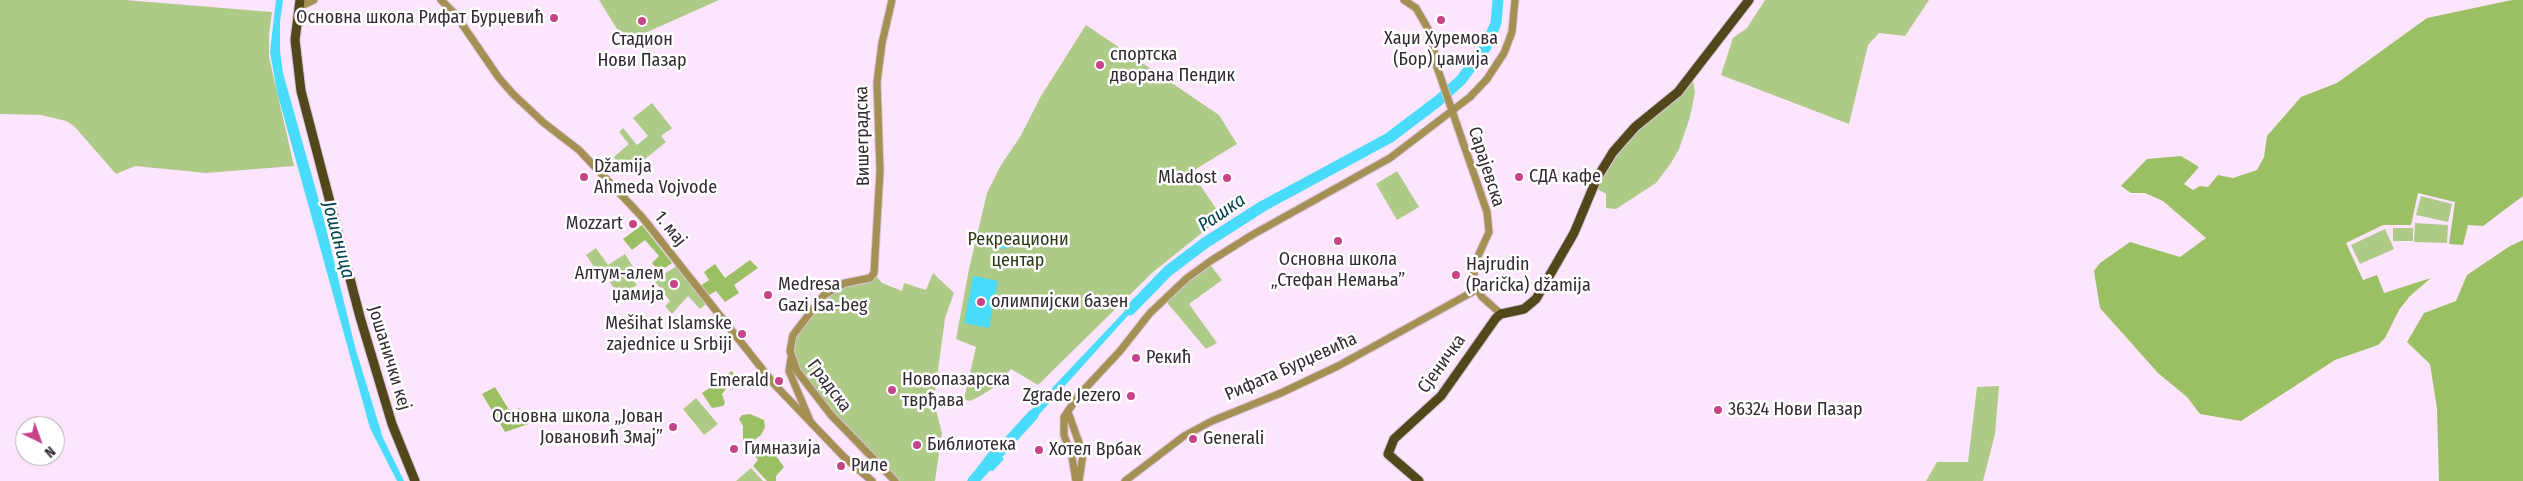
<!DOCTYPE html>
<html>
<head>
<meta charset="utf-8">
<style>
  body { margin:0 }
  #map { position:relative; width:2523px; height:481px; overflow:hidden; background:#fde5fe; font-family:"Fira Sans Condensed",sans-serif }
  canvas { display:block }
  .north { position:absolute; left:15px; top:416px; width:50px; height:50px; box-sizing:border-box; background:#fff; border:1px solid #ada9ad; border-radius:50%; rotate:138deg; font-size:14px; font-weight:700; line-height:20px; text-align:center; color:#322933 }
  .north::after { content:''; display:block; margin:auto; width:18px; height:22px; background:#c7448a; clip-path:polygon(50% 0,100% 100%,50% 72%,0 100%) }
</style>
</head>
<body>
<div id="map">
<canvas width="2523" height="481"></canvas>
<div class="north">N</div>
</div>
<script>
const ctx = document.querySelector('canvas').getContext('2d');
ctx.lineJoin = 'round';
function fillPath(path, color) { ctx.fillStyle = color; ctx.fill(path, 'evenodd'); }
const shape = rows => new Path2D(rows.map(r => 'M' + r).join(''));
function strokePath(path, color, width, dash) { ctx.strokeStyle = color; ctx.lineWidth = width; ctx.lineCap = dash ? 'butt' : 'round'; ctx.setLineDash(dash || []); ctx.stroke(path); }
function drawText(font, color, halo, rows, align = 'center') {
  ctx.font = font + ' "Fira Sans Condensed",sans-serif'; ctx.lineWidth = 5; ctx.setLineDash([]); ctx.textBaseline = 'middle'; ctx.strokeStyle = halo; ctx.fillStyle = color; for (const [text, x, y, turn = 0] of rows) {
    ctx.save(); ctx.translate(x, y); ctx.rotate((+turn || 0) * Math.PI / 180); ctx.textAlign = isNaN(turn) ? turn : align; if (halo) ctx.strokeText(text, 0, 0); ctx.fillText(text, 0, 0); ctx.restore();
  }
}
fillPath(shape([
  [0,0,125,0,272,12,269,35,269,57,294,166,206,173,135,166,116,174,74,126,66,121,41,115,0,114],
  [599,0,719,0,625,42],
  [1765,0,1929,0,1905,36,1879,33,1868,45,1849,124,1721,75,1733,38,1747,28],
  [1086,25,1219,115,1237,144,1191,172,1222,217,1153,272,1038,385,1011,369,996,386,980,396,970,401,964,399,976,347,956,339,969,269,987,193,1001,165,1020,137,1041,96],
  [1692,75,1695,92,1690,117,1679,149,1671,163,1656,183,1616,209,1606,208,1606,194,1594,187,1605,163],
  [652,103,672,128,661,136,666,142,630,171,620,159,617,162,614,157,629,144,619,132,623,128,637,145,648,136,633,118],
  [1397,171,1419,207,1397,220,1376,184],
  [2421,196,2452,204,2448,222,2416,215],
  [2415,223,2448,225,2447,243,2414,242],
  [2393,228,2413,228,2413,241,2393,241],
  [2385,229,2394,249,2360,264,2351,245],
  [596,248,608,265,625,254,637,273,631,277,637,285,620,297,602,270,598,273,586,255],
  [1208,262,1222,280,1189,304,1217,343,1206,349,1164,299],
  [677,266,707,303,700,309,688,296,672,314,665,306,670,301,654,280],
  [874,273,882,283,902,291,904,283,926,290,933,273,954,293,945,318,935,392,934,402,942,433,935,481,895,481,807,386,790,351,790,345,820,299,849,282],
  [1999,386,1995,434,1983,481,1926,481,1937,462,1968,462,1977,387],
  [696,398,718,424,704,435,683,409],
  [751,468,763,481,736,481]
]), '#adca87');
fillPath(shape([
  [2512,0,2523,0,2523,196,2483,226,2468,225,2463,245,2449,244,2455,202,2418,193,2411,225,2383,225,2346,243,2363,280,2377,275,2384,293,2431,278,2410,296,2399,310,2385,338,2378,345,2335,360,2241,421,2200,414,2187,397,2158,373,2100,308,2094,271,2100,263,2130,242,2180,257,2206,238,2163,201,2145,193,2131,193,2121,186,2147,159,2181,156,2199,167,2184,184,2193,190,2200,186,2208,187,2218,175,2233,178,2257,170,2264,157,2267,136,2301,97,2337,83,2427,18],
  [642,225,672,263,659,272,652,263,659,256,645,240,632,250,623,239],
  [2523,240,2523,481,2439,481,2437,408,2430,364,2407,342,2424,313,2456,301,2467,275,2510,246],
  [750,260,758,268,734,285,739,293,725,302,716,291,708,296,700,286,709,280,704,272,715,264,725,278],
  [732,371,735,377,722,394,725,403,723,406,712,408,702,393,714,385,713,382],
  [495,387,511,413,519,408,529,424,505,432,482,394],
  [750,414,764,420,765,427,761,435,749,444,743,440,743,426,739,419,742,415],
  [768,445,784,467,776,476,776,481,767,481,753,466,758,460,754,454]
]), '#9ac063');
fillPath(shape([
  [276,0,283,0,280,22,280,51,283,73,321,208,355,347,383,438,404,481,397,481,370,428,277,92,270,52],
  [1003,235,1018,238,1016,248,1007,246,1006,249,1000,248],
  [973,276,998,281,989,328,964,323],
  [1139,296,1141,301,1026,429,1019,423],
  [998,446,1005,452,1001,456,1004,459,993,471,988,470,978,481,967,481,992,448,995,450]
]), '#48dbfa');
strokePath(shape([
  [1130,310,1168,271,1205,243,1263,206,1389,138,1438,101,1461,80,1486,47,1496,23,1498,0],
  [973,481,1033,415]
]), '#48dbfa', 11);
const tertiary = shape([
  [441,0,455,14,499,78,513,94,544,123,579,150,642,217,774,384,844,457,872,481],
  [892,0,882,43,877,82,880,171,874,273,870,278,845,283,824,295,793,335,790,351,797,371,831,415,895,481],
  [1404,0,1416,8,1431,34,1437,67,1487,212,1489,232,1474,265,1474,284,1482,297,1501,314],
  [299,7,314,0],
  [791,358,789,371,811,423],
  [1068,412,1083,454,1079,481],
  [1076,481,1072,457,1064,435,1064,417,1079,395,1120,351,1150,313,1187,278,1212,260,1252,235,1390,158,1470,97,1487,79,1504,53,1512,32,1515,0],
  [1125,481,1184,436,1212,421,1281,393,1338,366,1476,290]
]);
const primary = shape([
  [300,0,295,40,301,91,360,317,392,424,415,481],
  [1419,481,1388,454,1394,439,1441,396,1496,318,1501,314,1524,309,1536,299,1574,233,1597,178,1613,152,1635,127,1678,92,1749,0]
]);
strokePath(tertiary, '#d8c3d9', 9);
strokePath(primary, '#d8c3d9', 11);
strokePath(tertiary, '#a49052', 7);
strokePath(primary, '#53461a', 9);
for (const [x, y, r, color] of [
  [554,18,5,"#c7448a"],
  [1441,20,5,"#c7448a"],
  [642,21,5,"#c7448a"],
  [1100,65,5,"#c7448a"],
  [584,177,5,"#c7448a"],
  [1519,177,5,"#c7448a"],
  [1227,178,5,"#c7448a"],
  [633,224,5,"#c7448a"],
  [1338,241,5,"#c7448a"],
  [1456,275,5,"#c7448a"],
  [674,284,5,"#c7448a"],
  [768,295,5,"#c7448a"],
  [981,302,5,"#c7448a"],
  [742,334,5,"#c7448a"],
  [1136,358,5,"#c7448a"],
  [779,381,5,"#c7448a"],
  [892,390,5,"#c7448a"],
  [1131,396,5,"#c7448a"],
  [1718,410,5,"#c7448a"],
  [673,427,5,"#c7448a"],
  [1193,439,5,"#c7448a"],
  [917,445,5,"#c7448a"],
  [734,449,5,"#c7448a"],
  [1039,450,5,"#c7448a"],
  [841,466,5,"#c7448a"]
]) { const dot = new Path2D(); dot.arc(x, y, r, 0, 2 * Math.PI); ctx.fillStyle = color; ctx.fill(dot); strokePath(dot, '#fff', 2); }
drawText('18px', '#322933', '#fff', [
  ["Основна школа Рифат Бурџевић",544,18,"right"],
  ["Хаџи Хуремова",1441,39,"center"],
  ["(Бор) џамија",1441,60,"center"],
  ["Стадион",642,40,"center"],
  ["Нови Пазар",642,61,"center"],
  ["спортска",1110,55],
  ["дворана Пендик",1110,76],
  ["Džamija",594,167],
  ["Ahmeda Vojvode",594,188],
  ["СДА кафе",1529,177],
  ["Mladost",1217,178,"right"],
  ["Mozzart",623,224,"right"],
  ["Основна школа",1338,260,"center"],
  ["„Стефан Немања”",1338,281,"center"],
  ["Hajrudin",1466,265],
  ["(Parička) džamija",1466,286],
  ["Алтум-алем",664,274,"right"],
  ["џамија",664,295,"right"],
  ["Medresa",778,285],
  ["Gazi Isa-beg",778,306],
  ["олимпијски базен",991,302],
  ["Mešihat Islamske",732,324,"right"],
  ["zajednice u Srbiji",732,345,"right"],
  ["Рекић",1146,358],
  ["Новопазарска",902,380],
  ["тврђава",902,401],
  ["Emerald",769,381,"right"],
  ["Zgrade Jezero",1121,396,"right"],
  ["36324 Нови Пазар",1728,410],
  ["Основна школа „Јован",663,417,"right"],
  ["Јовановић Змај”",663,438,"right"],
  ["Generali",1203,439],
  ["Библиотека",927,445],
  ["Гимназија",744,449],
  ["Хотел Врбак",1049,450],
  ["Риле",851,466]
], 'left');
drawText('18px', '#322933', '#fff', [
  ["Вишеградска",863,136,-91],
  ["Сарајевска",1486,167,72],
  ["1. мај",670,229,51],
  ["Јошанички кеј",389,358,73],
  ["Сјеничка",1442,364,-54],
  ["Рифата Бурџевића",1291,367,-24],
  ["Градска",829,386,53]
]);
drawText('18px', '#2c3a14', '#fff', [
  ["Рекреациони",1018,240],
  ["центар",1018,261]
]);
drawText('italic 19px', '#00424f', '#fff', [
  ["Рашка",1222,213,-34],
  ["Јошаница",338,240,75]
]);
</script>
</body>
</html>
